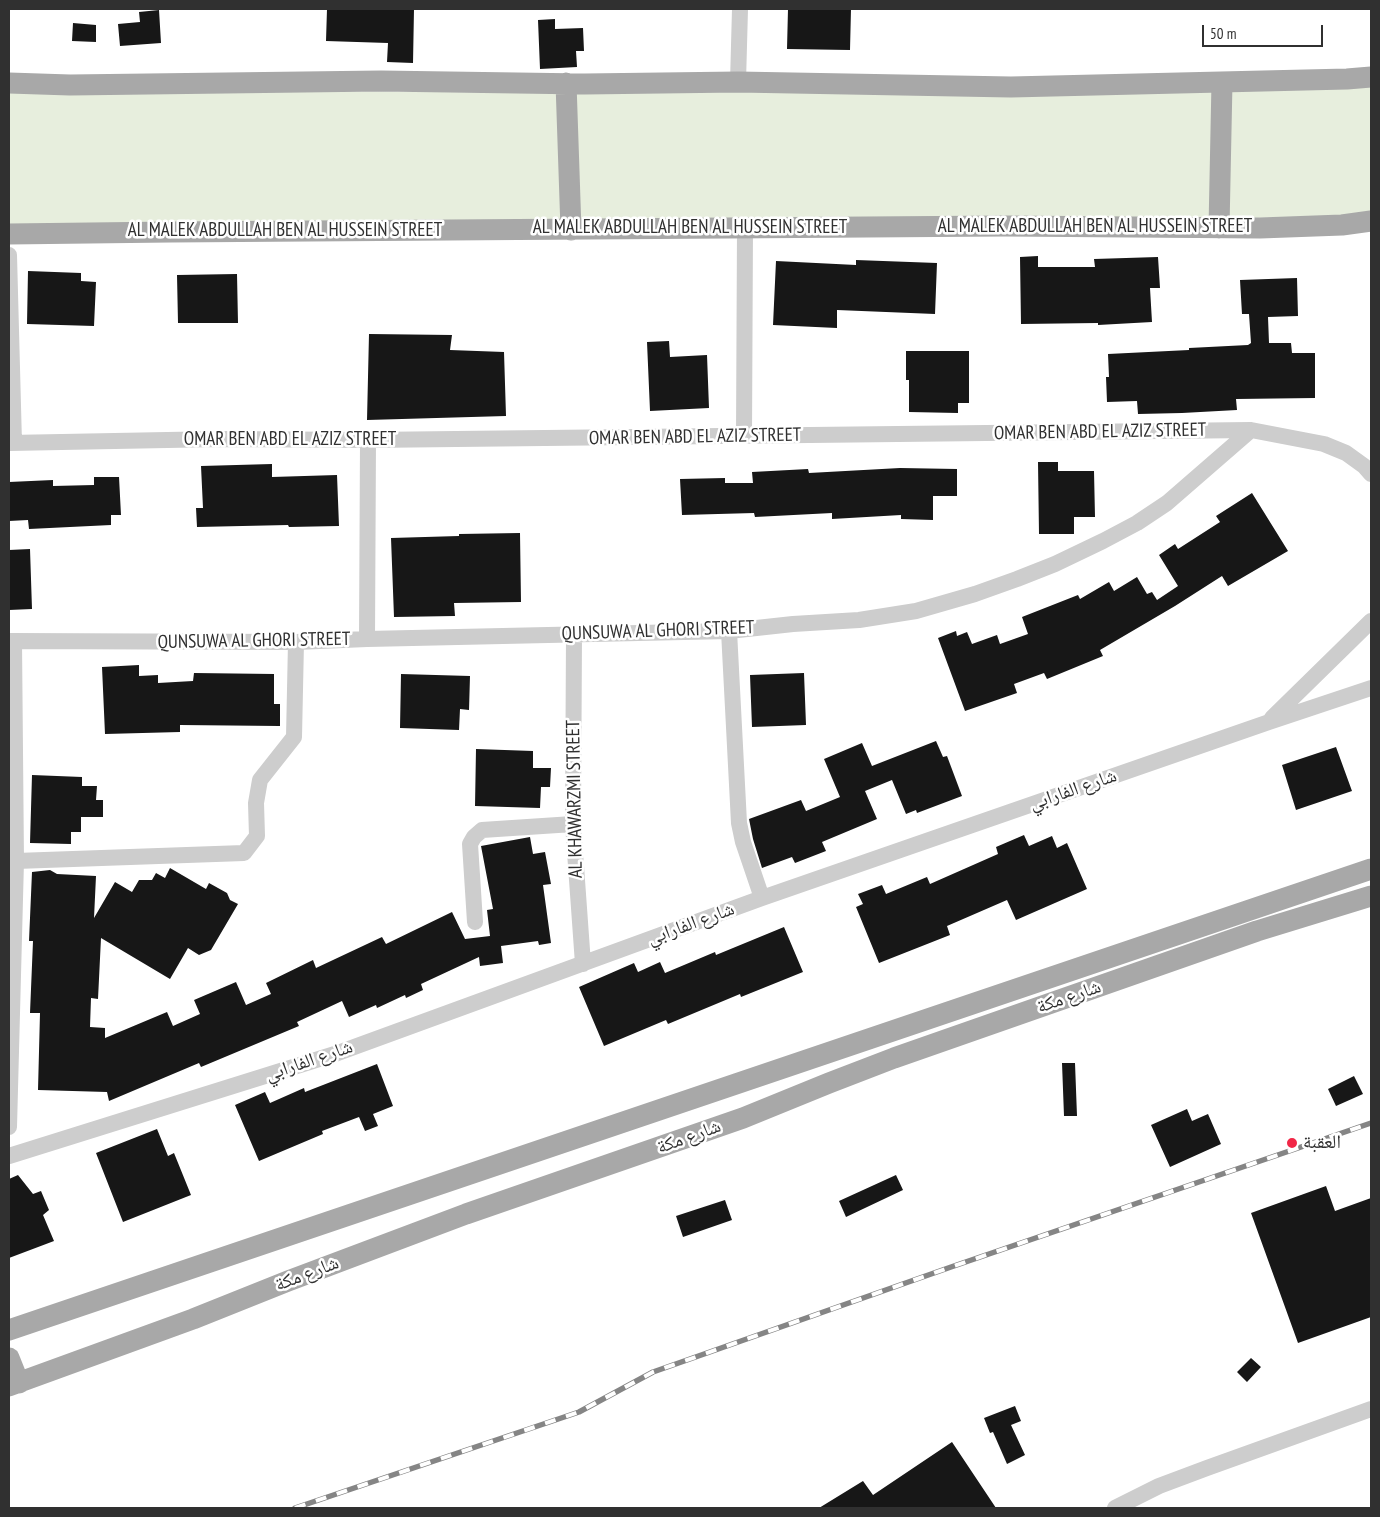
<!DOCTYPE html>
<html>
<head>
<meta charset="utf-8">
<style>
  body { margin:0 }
  #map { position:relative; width:1380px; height:1517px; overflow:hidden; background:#fff; font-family:"PT Sans Narrow",sans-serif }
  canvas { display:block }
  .frame { position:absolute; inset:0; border:10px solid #303030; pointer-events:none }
  .scale { position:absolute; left:1202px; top:25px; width:121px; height:22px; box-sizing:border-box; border:2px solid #303030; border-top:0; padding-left:6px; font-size:15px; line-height:18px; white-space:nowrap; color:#303030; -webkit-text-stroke:4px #fff; paint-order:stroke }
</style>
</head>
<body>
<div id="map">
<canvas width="1380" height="1517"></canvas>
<div class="frame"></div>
<div class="scale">50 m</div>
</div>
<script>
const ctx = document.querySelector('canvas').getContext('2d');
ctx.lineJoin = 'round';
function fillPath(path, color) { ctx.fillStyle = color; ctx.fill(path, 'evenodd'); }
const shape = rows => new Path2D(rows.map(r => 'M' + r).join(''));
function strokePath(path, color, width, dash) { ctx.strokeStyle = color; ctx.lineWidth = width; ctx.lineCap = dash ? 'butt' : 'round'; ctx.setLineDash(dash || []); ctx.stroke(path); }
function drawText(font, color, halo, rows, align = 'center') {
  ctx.font = font + ' "PT Sans Narrow","Noto Naskh Arabic",sans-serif'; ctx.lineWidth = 5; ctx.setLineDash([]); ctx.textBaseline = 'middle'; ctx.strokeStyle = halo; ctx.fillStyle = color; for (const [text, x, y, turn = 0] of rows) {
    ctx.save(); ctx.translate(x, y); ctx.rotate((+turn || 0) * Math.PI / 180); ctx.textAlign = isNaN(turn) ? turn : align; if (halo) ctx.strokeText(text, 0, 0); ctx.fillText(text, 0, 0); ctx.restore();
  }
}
fillPath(shape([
  [1371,69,1371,214,1355,217,9,229,9,89,580,93]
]), '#e7eedd');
fillPath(shape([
  [327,9,414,9,413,63,387,62,388,43,326,41],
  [788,9,851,9,850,50,787,49],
  [159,10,161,43,120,46,118,24,140,22,139,12],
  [555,19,555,29,583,28,584,51,576,51,577,67,540,69,538,20],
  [73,23,96,25,96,42,72,41],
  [1038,256,1038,267,1095,267,1094,259,1158,257,1160,288,1150,288,1152,322,1098,325,1098,323,1021,324,1020,257],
  [856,260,937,263,935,314,837,310,837,328,773,325,776,261,856,265],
  [28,271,81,273,81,281,96,282,94,326,27,324],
  [237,274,238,323,178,323,177,275],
  [1297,278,1298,316,1268,317,1269,343,1291,343,1292,353,1315,353,1315,398,1236,399,1237,410,1182,413,1138,414,1137,401,1107,402,1106,377,1109,377,1108,354,1189,350,1189,348,1248,345,1251,343,1249,314,1242,314,1240,280],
  [369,334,452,335,450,350,504,352,506,416,367,420],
  [669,341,670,357,707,355,709,408,650,411,647,342],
  [906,351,969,351,969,403,958,403,958,413,909,412,909,380,906,380],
  [1038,462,1058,462,1058,471,1094,471,1095,517,1074,517,1074,534,1039,534],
  [272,464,272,477,337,475,339,526,289,527,288,525,197,527,196,508,203,508,201,466],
  [900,468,957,469,957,496,933,496,933,520,901,519,901,515,832,519,832,513,755,517,754,513,682,515,680,479,725,478,725,483,753,483,752,472,808,469,809,473],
  [94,477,119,477,121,515,111,515,111,525,29,529,28,520,9,521,9,482,53,480,53,486,94,485],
  [1252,493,1288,551,1228,586,1222,576,1175,606,1100,650,1103,656,1047,679,1044,673,1014,684,1017,693,965,711,938,638,956,631,957,636,967,632,972,644,997,635,1000,644,1028,634,1022,617,1078,595,1080,599,1109,582,1114,591,1137,577,1147,594,1152,592,1157,600,1178,586,1159,555,1175,544,1178,549,1220,522,1216,516],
  [520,533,521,602,454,603,455,616,394,617,391,538,459,536,459,534],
  [30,549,32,609,9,610,9,550],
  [139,665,139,676,158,675,158,683,193,681,194,673,274,674,274,704,280,704,280,726,180,725,180,732,105,734,102,667],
  [804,673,806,725,752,727,750,675],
  [401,674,470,676,469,710,460,709,459,730,400,728],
  [936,741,943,757,947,756,962,796,917,813,916,810,906,814,892,780,865,791,877,819,822,842,826,851,795,863,792,857,762,868,753,839,749,819,801,800,806,811,840,797,824,759,862,743,872,766],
  [1336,747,1352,791,1296,810,1282,765],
  [476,749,533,751,533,768,551,768,550,787,541,787,540,808,475,806],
  [32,775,82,777,82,786,97,786,96,800,103,800,103,817,81,817,81,832,71,832,71,844,30,843],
  [1024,835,1029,846,1052,836,1057,848,1067,843,1087,889,1016,920,1007,900,947,926,950,935,879,963,856,907,863,904,858,894,882,885,886,894,927,877,930,884,998,854,996,847],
  [530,837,533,854,545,852,551,884,543,885,551,943,539,945,538,941,501,946,503,963,480,966,479,957,421,984,423,990,406,998,405,995,377,1008,376,1005,349,1017,342,1001,297,1022,299,1026,201,1067,199,1063,109,1101,107,1092,38,1090,40,1013,30,1013,33,941,29,941,32,872,50,870,57,874,96,876,94,918,115,882,132,892,139,880,152,880,156,873,165,878,170,868,206,889,209,883,227,893,230,900,238,904,211,950,199,955,188,948,170,979,101,938,98,999,91,998,90,1027,105,1028,105,1038,167,1012,173,1026,200,1014,194,1000,236,982,246,1005,271,994,266,983,313,960,316,968,382,937,386,944,452,912,465,939,490,936,487,910,493,909,481,846],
  [784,927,803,972,741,997,740,994,668,1024,666,1020,604,1046,579,987,634,963,638,972,660,962,665,973,715,952,716,955],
  [1062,1063,1075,1063,1077,1116,1064,1116],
  [377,1064,393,1106,373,1114,378,1126,365,1131,359,1117,322,1131,323,1134,259,1161,235,1105,265,1092,270,1103,304,1088,305,1092],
  [1354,1076,1363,1094,1336,1106,1328,1089],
  [1187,1109,1192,1121,1208,1114,1221,1144,1170,1167,1151,1125],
  [157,1129,168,1156,174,1153,191,1195,123,1222,96,1153],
  [18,1175,33,1194,41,1191,49,1210,43,1215,54,1241,9,1258,9,1179],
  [896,1175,903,1190,846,1217,839,1201],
  [1326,1186,1335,1211,1371,1198,1371,1317,1298,1343,1251,1213],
  [725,1200,732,1220,683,1237,676,1216],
  [1251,1358,1261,1367,1247,1382,1237,1372],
  [1015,1406,1021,1421,1011,1425,1025,1455,1007,1464,993,1432,990,1433,984,1418],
  [952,1442,996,1508,819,1508,863,1481,873,1495]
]), '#171717');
strokePath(shape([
  [738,82,740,9],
  [9,255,14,443],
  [744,436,745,228],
  [9,443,220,439,368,440,1251,430,1324,444,1346,453,1364,466,1371,474],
  [729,631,739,823,743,842,762,898],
  [574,635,573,824,583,964],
  [367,639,368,440],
  [9,641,296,642,367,639,729,631,793,624,859,620,916,611,975,594,1017,579,1055,564,1103,541,1137,523,1167,503,1251,430],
  [1272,718,1371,621],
  [16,861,244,853,257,836,256,803,260,780,294,737,296,642],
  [475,922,470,844,474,837,482,830,573,824],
  [9,1127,16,861,14,641],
  [9,1156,335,1054,762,898,1269,722,1371,688],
  [1115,1508,1159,1486,1207,1468,1371,1409]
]), '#cdcdcd', 16);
strokePath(shape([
  [9,83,70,85,381,81,585,84,738,82,1011,87,1347,79,1371,77],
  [566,83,571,230],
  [1219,228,1222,82],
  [9,234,170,232,1005,226,1260,228,1342,225,1371,221],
  [9,1330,1371,869],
  [9,1358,19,1383],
  [9,1386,193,1319,288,1281,466,1214,743,1118,829,1083,894,1058,1257,931,1371,896]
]), '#a8a8a8', 21);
const rail = shape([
  [295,1508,579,1412,653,1372,951,1267,1371,1123]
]);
strokePath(rail, '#858585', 5.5);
strokePath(rail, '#fff', 4, [11]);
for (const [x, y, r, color] of [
  [1292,1143,6,"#f12747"]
]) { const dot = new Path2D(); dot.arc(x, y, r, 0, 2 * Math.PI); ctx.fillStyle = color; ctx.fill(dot); strokePath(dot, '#fff', 2); }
drawText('19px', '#303030', '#fff', [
  ["AL MALEK ABDULLAH BEN AL HUSSEIN STREET",1095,227],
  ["AL MALEK ABDULLAH BEN AL HUSSEIN STREET",690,228],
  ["AL MALEK ABDULLAH BEN AL HUSSEIN STREET",285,231],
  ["OMAR BEN ABD EL AZIZ STREET",1100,432,-1],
  ["OMAR BEN ABD EL AZIZ STREET",695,437,-1],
  ["OMAR BEN ABD EL AZIZ STREET",290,440],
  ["QUNSUWA AL GHORI STREET",658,631,-2],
  ["QUNSUWA AL GHORI STREET",254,641,-1],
  ["شارع الفارابي",1073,790,-19],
  ["AL KHAWARZMI STREET",575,799,-91],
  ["شارع الفارابي",691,924,-20],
  ["شارع مكة",1069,997,-19],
  ["شارع الفارابي",309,1061,-19],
  ["شارع مكة",689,1137,-20],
  ["شارع مكة",307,1274,-21]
]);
drawText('19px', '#303030', '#fff', [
  ["العقبة",1303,1143]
], 'left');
</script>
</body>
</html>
